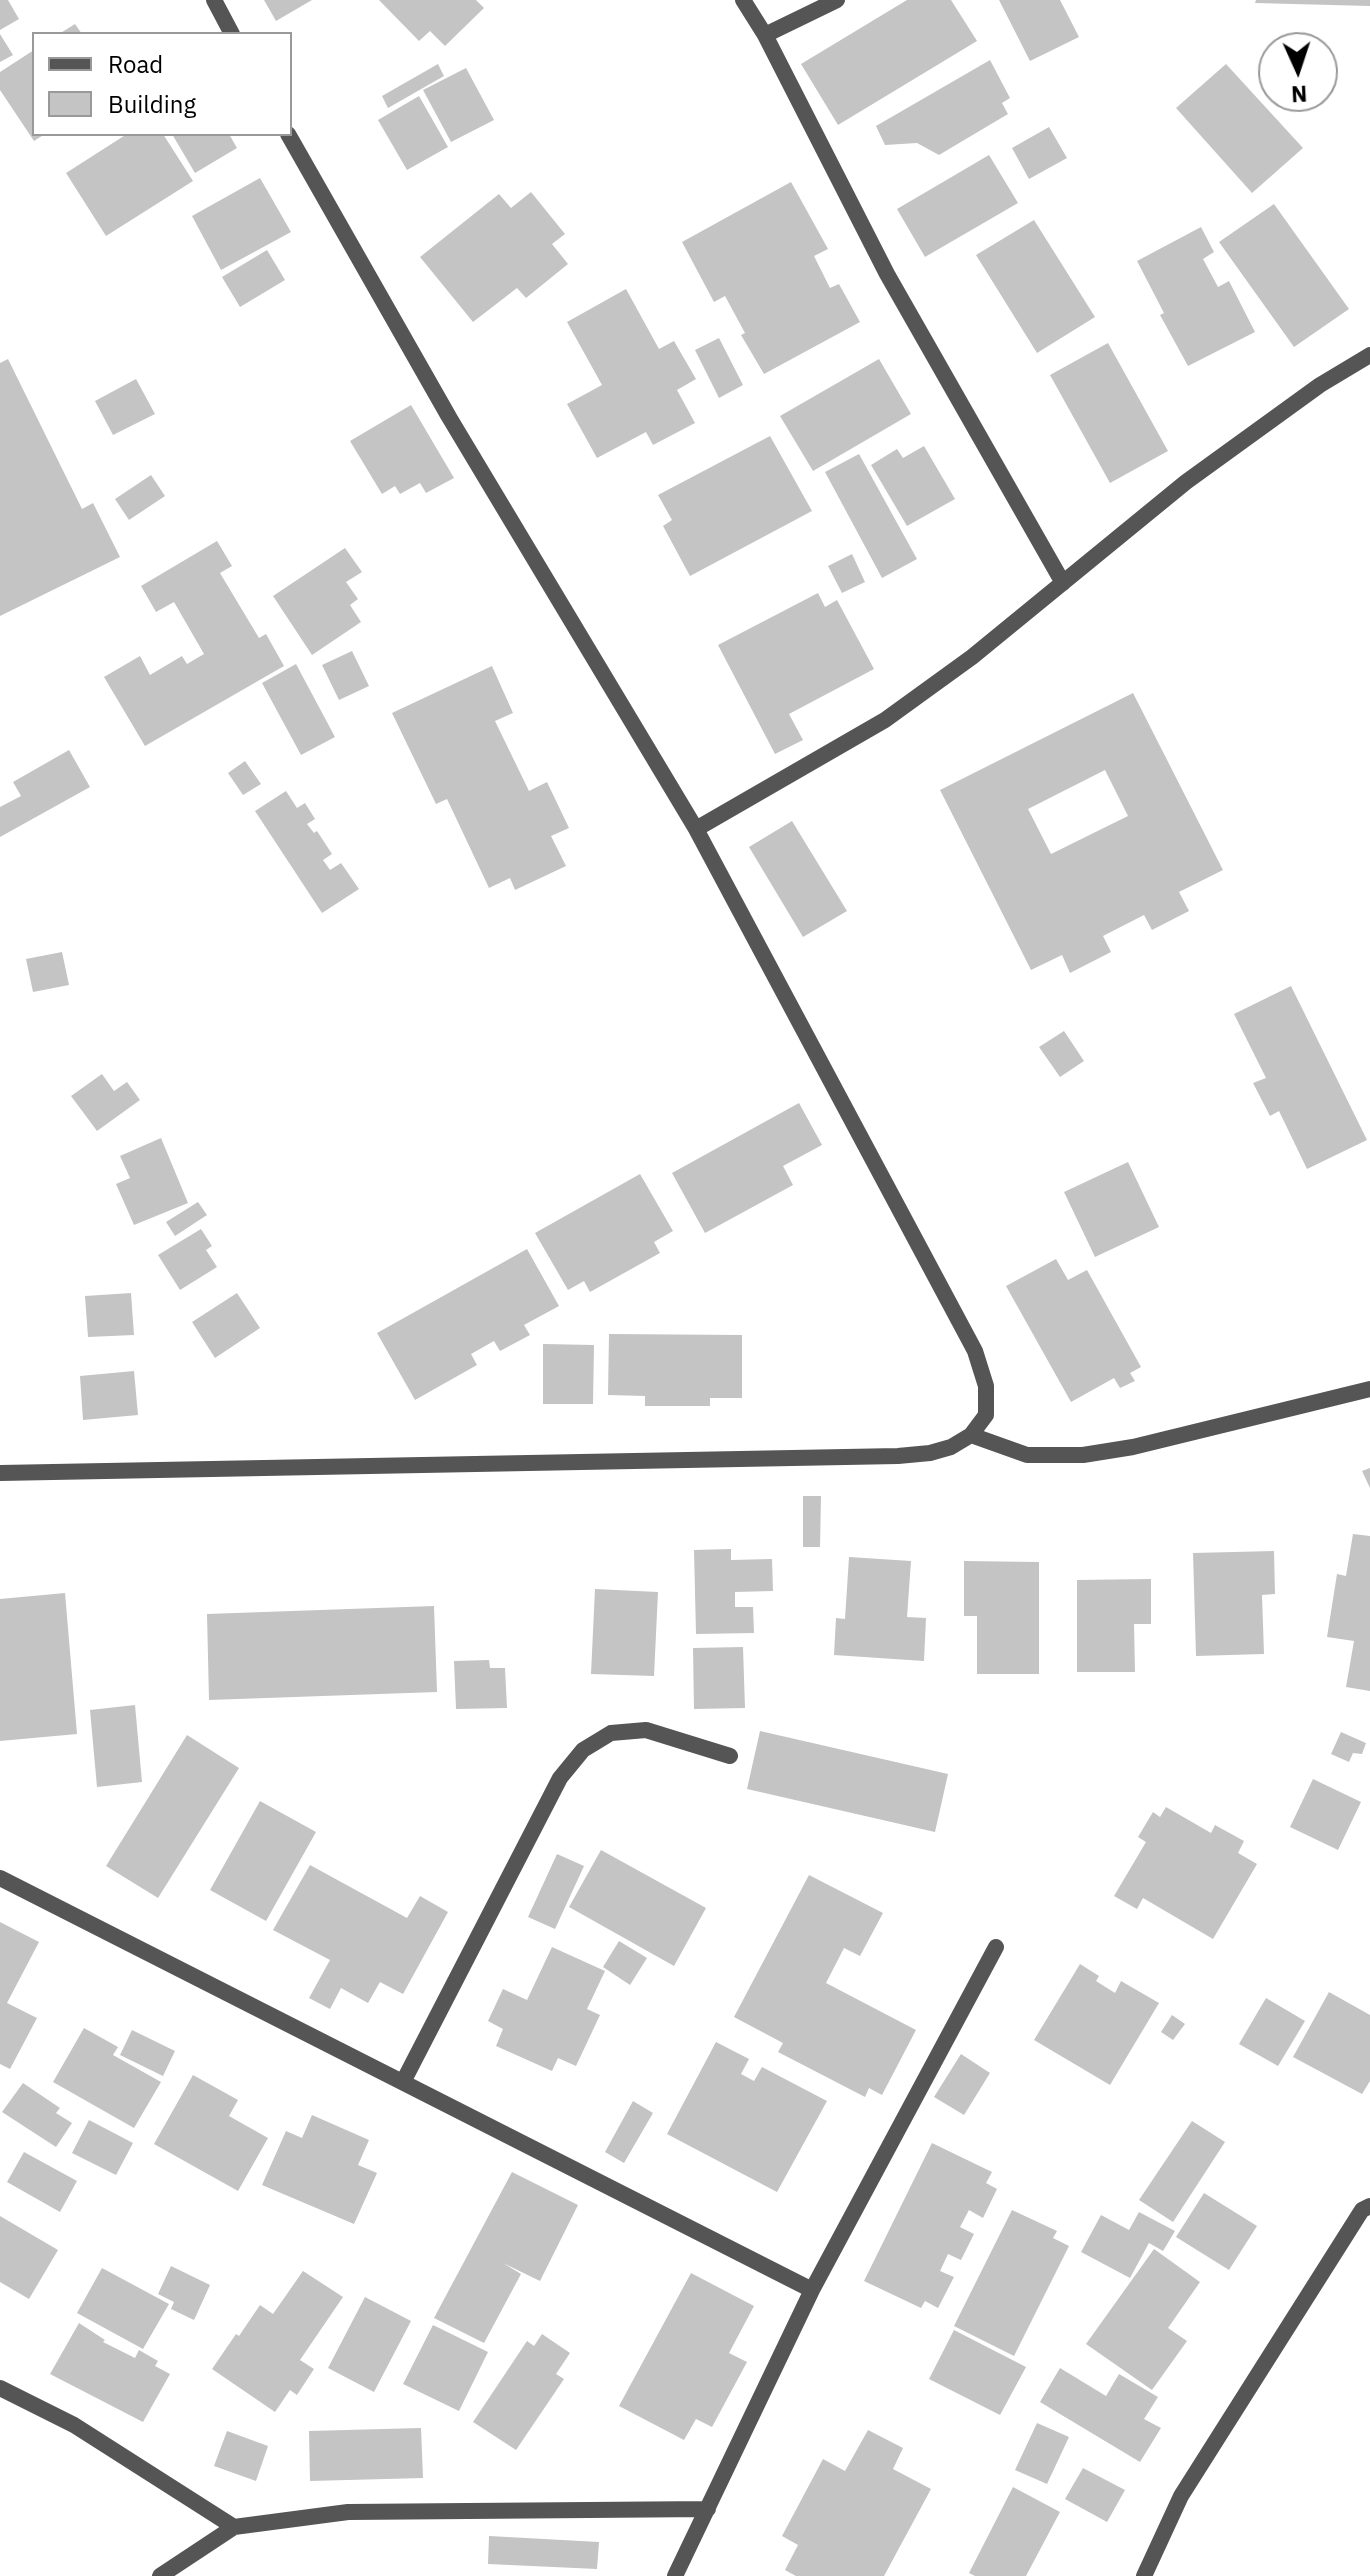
<!DOCTYPE html>
<html>
<head>
<meta charset="utf-8">
<style>
  body { margin:0 }
  #map { position:relative; width:1370px; height:2576px; overflow:hidden; background:#fff; font-family:"IBM Plex Sans",sans-serif }
  canvas { display:block }
  .legend { position:absolute; left:32px; top:32px; width:260px; height:104px; box-sizing:border-box; background:#fff; border:2px solid #999; margin:0; padding:10px 14px; list-style:none; font-size:24px; color:#000 }
  .legend li { display:flex; align-items:center; gap:16px; height:40px }
  .legend b { width:40px; border:2px solid #999 }
  .north { position:absolute; left:1258px; top:32px; width:80px; height:80px; box-sizing:border-box; background:#fff; border:2px solid #999; border-radius:50%; rotate:177deg; font-size:22px; font-weight:700; line-height:32px; text-align:center; color:#000 }
  .north::after { content:''; display:block; margin:auto; width:28px; height:36px; background:#000; clip-path:polygon(50% 0,100% 100%,50% 72%,0 100%) }
</style>
</head>
<body>
<div id="map">
<canvas width="1370" height="2576"></canvas>
<ul class="legend">
<li><b style="height:10px;background:#555"></b>Road</li>
<li><b style="height:22px;background:#c4c4c4"></b>Building</li>
</ul>
<div class="north">N</div>
</div>
<script>
const ctx = document.querySelector('canvas').getContext('2d');
ctx.lineJoin = 'round';
function fillPath(path, color) { ctx.fillStyle = color; ctx.fill(path, 'evenodd'); }
const shape = rows => new Path2D(rows.map(r => 'M' + r).join(''));
function strokePath(path, color, width, dash) { ctx.strokeStyle = color; ctx.lineWidth = width; ctx.lineCap = dash ? 'butt' : 'round'; ctx.setLineDash(dash || []); ctx.stroke(path); }
fillPath(shape([
  [0,0,8,0,19,19,0,30],
  [264,0,312,0,276,21],
  [379,0,476,0,484,8,445,46,430,31,419,41],
  [907,0,951,0,977,41,838,125,801,64],
  [999,0,1060,0,1079,37,1030,61],
  [1256,0,1370,0,1370,6,1255,3],
  [75,24,82,34,59,34],
  [0,34,13,55,0,62],
  [34,50,34,134,45,134,34,141,0,90,0,72],
  [990,60,1010,98,1002,103,1008,114,939,155,917,143,885,145,876,126],
  [438,64,444,76,388,108,382,96],
  [1226,64,1303,148,1252,193,1176,108],
  [466,68,494,120,451,142,423,90],
  [419,96,448,147,407,170,378,120],
  [1049,127,1067,158,1029,179,1012,148],
  [127,134,163,134,193,181,106,236,66,173],
  [172,134,229,134,237,148,195,173],
  [989,155,1018,203,925,257,897,209],
  [260,178,291,232,221,270,192,216],
  [791,182,828,249,814,256,830,288,839,284,860,322,764,374,741,335,745,333,725,296,714,302,682,242],
  [531,192,565,234,552,244,568,264,526,298,517,288,473,322,420,257,499,194,511,208],
  [1274,204,1349,309,1294,347,1219,242],
  [1034,220,1095,317,1037,353,976,255],
  [1201,227,1214,252,1203,259,1218,287,1229,281,1255,332,1188,366,1160,315,1164,313,1137,261],
  [267,250,285,280,240,307,222,277],
  [626,289,659,349,674,341,696,379,677,390,695,423,653,445,646,432,597,458,567,404,602,385,567,322],
  [719,338,743,385,719,398,695,350],
  [1108,343,1168,451,1110,483,1050,375],
  [8,359,82,509,93,503,120,557,0,616,0,363],
  [879,359,911,414,813,471,780,416],
  [136,379,155,414,113,435,95,401],
  [411,405,454,478,426,493,420,483,400,494,395,486,382,494,350,441],
  [770,436,812,511,690,576,663,526,672,520,658,495],
  [924,446,955,499,907,526,871,465,897,449,903,458],
  [859,454,917,559,882,578,825,472],
  [151,475,165,496,129,520,115,499],
  [217,541,232,566,220,573,259,638,266,634,284,666,145,746,104,677,140,656,150,675,182,656,187,664,204,654,174,602,156,612,141,586],
  [345,548,362,572,346,582,358,599,350,605,361,622,312,655,273,596],
  [852,554,865,582,842,593,828,566],
  [818,593,825,607,837,600,874,669,789,714,803,740,775,754,718,645],
  [352,651,369,686,339,700,322,665],
  [296,664,335,737,301,755,262,683],
  [492,666,513,713,495,721,529,791,547,782,569,828,551,836,566,866,515,890,510,878,489,888,447,799,436,804,392,713],
  [1133,693,1223,870,1179,892,1189,911,1152,930,1144,915,1103,936,1111,952,1070,973,1062,955,1031,970,940,790],
  [1105,770,1128,816,1051,854,1028,809],
  [69,750,90,787,0,837,0,807,21,796,13,782],
  [245,761,261,784,243,795,228,773],
  [286,791,297,808,305,803,315,819,307,824,314,833,317,831,332,854,323,860,330,870,341,863,359,889,322,913,255,811],
  [792,821,847,911,803,937,749,847],
  [62,952,69,985,33,992,26,959],
  [1291,986,1367,1140,1307,1169,1279,1111,1270,1116,1253,1083,1266,1078,1234,1014],
  [1064,1031,1084,1061,1060,1077,1039,1047],
  [102,1074,114,1091,127,1082,140,1100,97,1131,71,1096],
  [799,1103,822,1145,783,1166,793,1185,705,1233,672,1173],
  [161,1138,188,1203,134,1225,116,1184,130,1178,120,1156],
  [1128,1162,1159,1227,1095,1257,1064,1192],
  [640,1174,673,1231,654,1242,660,1253,590,1292,584,1281,568,1290,535,1233],
  [198,1202,207,1215,175,1236,166,1222],
  [201,1229,212,1246,206,1250,217,1267,180,1290,158,1255],
  [527,1249,559,1306,524,1325,530,1335,500,1351,494,1341,471,1354,477,1365,415,1400,377,1333],
  [1056,1259,1068,1280,1087,1270,1141,1367,1130,1373,1135,1381,1120,1388,1114,1378,1071,1402,1006,1286],
  [131,1293,134,1335,88,1337,85,1296],
  [237,1293,260,1328,215,1358,192,1322],
  [609,1334,742,1335,742,1398,710,1398,710,1406,645,1406,645,1396,608,1395],
  [543,1344,594,1345,593,1404,543,1404],
  [134,1371,138,1415,83,1420,80,1376],
  [1370,1468,1370,1488,1362,1471],
  [803,1496,821,1496,820,1547,803,1547],
  [1353,1534,1370,1536,1370,1691,1346,1687,1354,1641,1327,1637,1337,1574,1346,1576],
  [731,1549,731,1560,772,1559,773,1591,735,1592,735,1607,753,1607,754,1633,696,1634,694,1550],
  [1274,1551,1275,1594,1262,1595,1264,1654,1196,1656,1193,1553],
  [849,1557,911,1561,907,1617,926,1618,924,1661,834,1655,836,1618,845,1619],
  [964,1561,1039,1562,1039,1674,977,1674,977,1616,964,1616],
  [1151,1579,1151,1624,1134,1624,1135,1672,1077,1672,1077,1580],
  [595,1589,658,1592,654,1676,591,1674],
  [65,1593,77,1734,0,1741,0,1599],
  [434,1606,437,1692,209,1700,207,1614],
  [743,1647,745,1708,694,1709,693,1648],
  [489,1660,490,1668,505,1668,507,1708,456,1709,454,1661],
  [135,1705,142,1782,97,1787,90,1710],
  [760,1731,948,1774,935,1832,747,1789],
  [1341,1732,1366,1743,1362,1754,1353,1753,1349,1762,1331,1754],
  [187,1735,239,1768,158,1898,106,1866],
  [1313,1779,1361,1802,1338,1850,1290,1827],
  [260,1801,316,1832,266,1921,210,1890],
  [1166,1807,1211,1833,1215,1825,1244,1841,1238,1853,1257,1864,1213,1939,1143,1898,1137,1909,1114,1896,1146,1842,1138,1837,1153,1812,1160,1817],
  [601,1850,706,1908,674,1966,569,1907],
  [557,1854,584,1866,555,1929,528,1917],
  [310,1865,407,1918,420,1896,448,1912,403,1994,380,1982,368,2003,341,1988,330,2009,309,1998,330,1960,273,1930],
  [809,1875,883,1913,860,1956,844,1948,826,1983,916,2030,882,2095,869,2088,865,2097,778,2052,783,2043,734,2017],
  [0,1922,39,1942,7,2003,37,2018,10,2069,0,2064],
  [619,1941,647,1958,630,1985,603,1967],
  [552,1947,605,1971,587,2009,600,2015,576,2066,558,2058,552,2071,496,2046,503,2029,488,2021,503,1989,527,2000],
  [1080,1964,1099,1976,1096,1981,1115,1993,1121,1981,1159,2003,1110,2085,1034,2040],
  [1329,1992,1370,2015,1370,2081,1362,2094,1293,2057],
  [1266,1998,1305,2021,1278,2066,1239,2044],
  [1172,2015,1185,2024,1173,2040,1161,2032],
  [84,2028,118,2047,113,2055,161,2082,134,2128,53,2082],
  [132,2030,175,2051,163,2076,120,2055],
  [716,2042,749,2059,741,2074,754,2081,762,2067,827,2101,777,2192,667,2134],
  [961,2054,990,2073,964,2115,934,2097],
  [193,2075,238,2100,229,2116,268,2138,238,2191,154,2144],
  [23,2083,60,2108,56,2113,72,2123,56,2147,2,2112],
  [633,2101,653,2113,624,2163,605,2152],
  [312,2115,369,2140,358,2165,377,2173,354,2224,262,2185,286,2131,302,2138],
  [89,2120,133,2143,116,2175,72,2153],
  [1192,2121,1225,2142,1173,2222,1139,2200],
  [932,2143,992,2172,986,2183,997,2189,983,2218,969,2210,960,2227,974,2234,961,2260,948,2254,940,2271,954,2277,938,2308,925,2301,921,2308,864,2281],
  [24,2152,77,2181,60,2212,7,2182],
  [512,2172,578,2205,540,2281,503,2263,521,2274,484,2343,434,2318],
  [1204,2193,1257,2226,1229,2270,1176,2237],
  [1012,2210,1057,2231,1053,2238,1069,2246,1014,2356,954,2326],
  [1139,2212,1175,2231,1163,2251,1149,2243,1130,2278,1081,2252,1101,2215,1129,2230],
  [0,2216,58,2250,29,2299,0,2282],
  [1154,2249,1200,2282,1168,2328,1187,2341,1152,2390,1086,2344],
  [171,2266,210,2285,194,2320,171,2309,174,2302,158,2294],
  [102,2268,169,2304,143,2349,77,2313],
  [303,2271,343,2297,300,2360,314,2369,297,2395,290,2390,275,2412,212,2369,236,2334,239,2336,260,2305,273,2314],
  [691,2273,754,2306,729,2353,747,2362,712,2427,696,2419,684,2440,619,2406],
  [365,2297,411,2321,374,2392,328,2368],
  [79,2323,105,2340,103,2342,135,2358,139,2350,158,2361,155,2366,170,2374,143,2422,50,2374],
  [433,2325,488,2352,459,2411,403,2384],
  [954,2330,1026,2367,1000,2415,929,2379],
  [542,2334,570,2353,556,2374,564,2379,516,2450,473,2422,527,2341,534,2346],
  [1060,2368,1106,2396,1119,2374,1158,2397,1144,2419,1161,2428,1140,2462,1040,2402],
  [1037,2423,1069,2437,1047,2484,1015,2470],
  [421,2428,423,2478,310,2481,309,2431],
  [868,2430,903,2448,893,2469,931,2489,884,2576,796,2576,785,2570,798,2545,782,2536,823,2459,845,2471],
  [227,2431,268,2446,256,2481,214,2466],
  [1083,2468,1125,2490,1107,2522,1065,2499],
  [1013,2487,1060,2512,1026,2576,975,2576,969,2573],
  [489,2536,599,2542,597,2569,488,2564]
]), '#c4c4c4');
strokePath(shape([
  [214,0,232,34],
  [743,0,765,35,887,274,1063,583],
  [765,35,837,0],
  [696,829,885,720,972,657,1186,482,1320,385,1370,355],
  [971,1435,1027,1455,1083,1455,1133,1447,1370,1389],
  [0,1473,898,1456,930,1453,951,1447,971,1435,986,1415,986,1386,975,1351,696,829,449,417,288,134],
  [0,1878,812,2290],
  [403,2082,560,1778,583,1750,611,1733,646,1730,730,1756],
  [0,2388,74,2425,234,2527],
  [160,2576,234,2527,348,2512,708,2509],
  [675,2576,812,2290,996,1947],
  [1144,2576,1181,2496,1362,2210,1370,2206]
]), '#555', 16);
</script>
</body>
</html>
